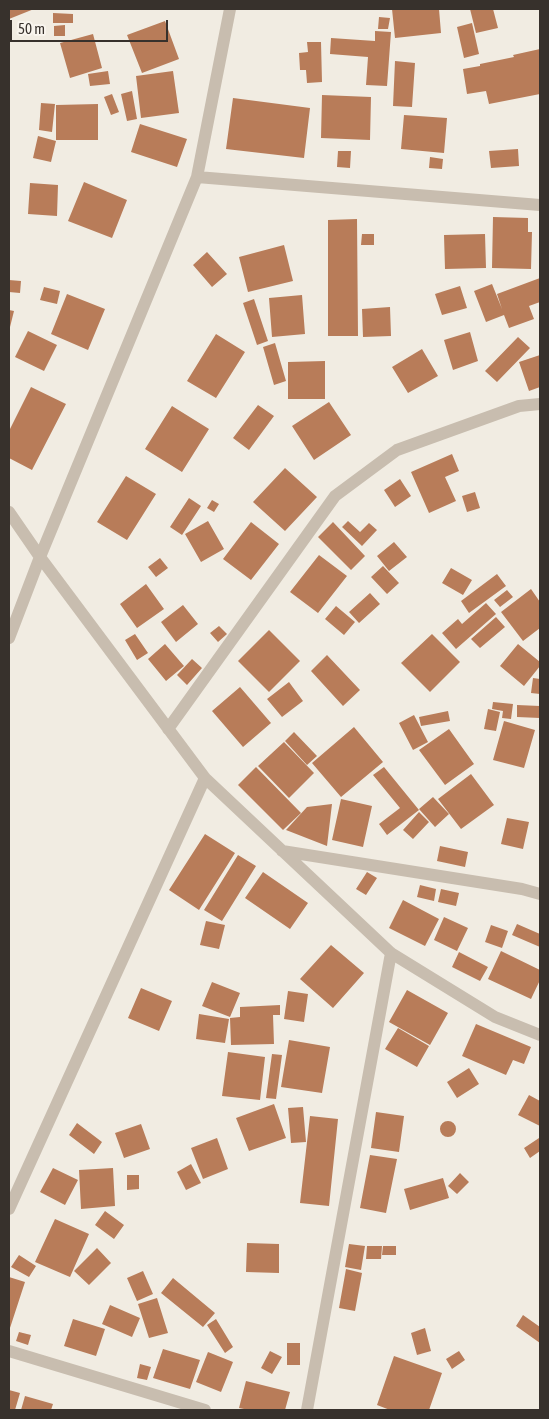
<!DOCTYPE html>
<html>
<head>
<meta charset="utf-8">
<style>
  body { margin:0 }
  #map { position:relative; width:549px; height:1419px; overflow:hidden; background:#f1ece2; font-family:"Asap Condensed",sans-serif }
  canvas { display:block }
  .frame { position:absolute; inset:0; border:10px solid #37312c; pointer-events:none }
  .scale { position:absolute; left:10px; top:20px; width:158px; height:22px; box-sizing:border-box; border:2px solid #37312c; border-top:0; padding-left:6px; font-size:15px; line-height:18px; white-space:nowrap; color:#37312c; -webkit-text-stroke:4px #f9f5ee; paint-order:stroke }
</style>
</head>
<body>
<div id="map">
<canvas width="549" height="1419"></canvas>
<div class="frame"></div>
<div class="scale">50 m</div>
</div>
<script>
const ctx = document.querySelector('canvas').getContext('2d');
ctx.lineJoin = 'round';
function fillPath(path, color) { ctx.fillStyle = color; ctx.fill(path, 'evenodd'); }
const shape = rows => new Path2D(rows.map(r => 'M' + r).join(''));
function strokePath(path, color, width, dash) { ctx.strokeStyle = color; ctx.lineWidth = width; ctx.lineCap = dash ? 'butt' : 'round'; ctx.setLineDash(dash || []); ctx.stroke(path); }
fillPath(shape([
  [9,9,34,9,9,19],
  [392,9,439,9,441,33,395,38],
  [470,9,493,9,498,28,476,33],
  [53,13,73,14,73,23,53,23],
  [379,17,390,18,388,29,378,29],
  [165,21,179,59,142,73,127,35],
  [472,23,479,54,464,58,457,27],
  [65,25,65,36,54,36,54,26],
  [375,31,391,32,387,86,366,85,368,57,330,54,331,38,375,41],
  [93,34,102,68,70,78,60,43],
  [307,42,321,42,322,82,307,83,306,70,300,70,299,53,308,52],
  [540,49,540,94,489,104,486,91,467,94,463,69,480,66,480,64,514,57,513,55],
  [395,61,415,63,412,107,393,106],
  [108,71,110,84,90,86,88,74],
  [173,71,179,113,141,118,136,76],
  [132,91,137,119,127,121,121,94],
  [112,94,119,112,111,115,104,97],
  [322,95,371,97,370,140,321,138],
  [233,98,310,108,304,158,226,149],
  [41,103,55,104,52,132,39,130],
  [98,104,98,140,56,140,56,105],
  [404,115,447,118,444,153,401,149],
  [140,124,187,139,177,167,131,152],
  [38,136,56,141,51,162,33,158],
  [518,149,519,166,491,168,489,151],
  [338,151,351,151,350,168,337,167],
  [430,157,443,159,442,169,429,168],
  [84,182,127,200,112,238,68,221],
  [30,183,58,185,57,216,28,214],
  [493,217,528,218,528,232,532,232,531,269,492,268],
  [357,219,358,336,328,336,328,220],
  [362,234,374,234,374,245,361,245],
  [485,234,486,268,445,269,444,235],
  [284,245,293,281,248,292,239,257],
  [207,252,227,274,212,287,193,265],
  [540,278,540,302,529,306,534,319,509,328,504,315,486,322,474,291,492,284,502,309,497,294],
  [9,280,21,281,20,293,9,292],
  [460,286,467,308,442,315,435,294],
  [44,287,60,291,57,304,40,300],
  [67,294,105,309,88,350,51,334],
  [302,295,305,334,272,337,269,298],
  [254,299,268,341,257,345,243,303],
  [390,307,391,336,363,337,362,309],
  [9,310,14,311,9,331],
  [28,331,57,345,44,371,15,357],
  [470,332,478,361,453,370,444,340],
  [216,334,245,352,216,398,187,381],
  [518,337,530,348,497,382,485,371],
  [275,343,286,381,274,385,263,347],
  [422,349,438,376,408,393,392,367],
  [540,355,540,387,529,391,519,362],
  [325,361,325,399,288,399,288,362],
  [31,387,66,404,32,470,9,458,9,431],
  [329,402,351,435,314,460,292,426],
  [258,405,274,416,249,450,233,438],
  [172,406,209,429,182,472,145,449],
  [452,454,459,471,445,477,456,501,429,513,411,472],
  [285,468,317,497,285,531,253,502],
  [126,476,156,494,127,540,97,522],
  [400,479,411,496,395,507,384,490],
  [475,492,480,508,467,512,462,496],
  [189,498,201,506,182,535,170,527],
  [212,500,219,504,214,512,207,508],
  [208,521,224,549,201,562,185,534],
  [348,521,360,532,369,523,377,530,362,546,342,527],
  [251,522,279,544,251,580,223,559],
  [333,522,365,556,351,570,318,537],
  [394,542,407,557,389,571,377,556],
  [319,555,347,576,318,613,290,592],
  [160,558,168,568,156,577,148,567],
  [383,566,399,583,387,594,371,577],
  [451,568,472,580,463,595,442,583],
  [497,574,506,586,469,613,461,601],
  [146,584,164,609,137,628,120,604],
  [531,589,540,602,540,628,523,641,501,612],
  [507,590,513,597,500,607,494,600],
  [370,593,380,604,359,623,349,612],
  [486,603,496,614,456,649,442,633,458,619,462,624],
  [183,605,198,624,176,642,161,622],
  [336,606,355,622,344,635,325,619],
  [496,617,505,627,480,648,471,639],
  [219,626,227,634,218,642,210,633],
  [269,630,300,661,269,692,238,661],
  [135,634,148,653,137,660,125,640],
  [432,634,460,662,430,692,401,663],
  [165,644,184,666,166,681,148,659],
  [518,644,540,662,540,666,524,686,500,666],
  [327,655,360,690,343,706,311,671],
  [192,659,202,668,187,685,177,675],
  [533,678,540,679,540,694,531,693],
  [289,682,303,701,282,717,267,699],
  [240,687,271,723,243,747,212,711],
  [493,702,513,704,511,719,502,718,503,711,492,709],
  [517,705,540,706,540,718,517,717],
  [488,709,500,712,496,731,484,729],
  [448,711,450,721,421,726,419,717],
  [414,715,428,742,413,750,399,723],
  [504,721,535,730,524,768,493,760],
  [354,727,383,762,341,797,312,763],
  [449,729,474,764,445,785,419,750],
  [294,732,317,756,307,765,285,741],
  [284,742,314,773,289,798,258,766],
  [256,767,301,813,283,830,238,785],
  [384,767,419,810,387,835,379,824,400,808,373,775],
  [471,774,494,805,461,829,438,799],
  [433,797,449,814,435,827,419,809],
  [341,799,372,806,363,847,332,840],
  [332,804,327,846,286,830,307,807],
  [419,812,429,822,413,839,403,830],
  [507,818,529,822,523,849,501,844],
  [205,834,235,853,199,910,169,890],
  [440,846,468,852,465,867,437,861],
  [238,855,256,866,222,921,204,910],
  [263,872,308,903,290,929,245,898],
  [367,872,377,878,366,895,356,889],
  [420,885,436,889,434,901,417,897],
  [441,889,459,893,456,906,438,902],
  [403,900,439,919,425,946,389,928],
  [444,917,468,928,457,951,434,940],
  [206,921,225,925,219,949,200,945],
  [517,924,540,934,540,947,512,935],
  [491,925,508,931,502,948,485,942],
  [331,945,364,973,333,1008,300,979],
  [501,951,540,970,540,980,531,999,488,979],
  [459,952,488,967,480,981,452,967],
  [212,982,240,993,230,1017,202,1006],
  [141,988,172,1001,159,1031,128,1018],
  [407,990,448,1013,430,1045,389,1022],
  [288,991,308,994,304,1022,284,1019],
  [280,1005,280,1015,273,1015,274,1044,231,1045,230,1018,240,1017,240,1007],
  [199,1014,229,1019,225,1043,196,1039],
  [476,1024,531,1047,524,1064,513,1060,506,1075,462,1056],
  [398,1028,429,1046,417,1067,385,1049],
  [289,1040,330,1047,322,1093,281,1087],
  [228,1052,265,1057,260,1100,222,1096],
  [272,1054,282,1055,276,1099,266,1098],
  [469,1068,479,1084,457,1098,447,1082],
  [529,1095,540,1101,540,1126,518,1115],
  [274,1104,286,1138,249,1151,236,1118],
  [303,1107,306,1142,291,1143,288,1108],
  [376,1112,404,1116,399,1152,371,1148],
  [310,1116,338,1119,329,1206,300,1203],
  '440 1129a8 8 0 1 1 16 0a8 8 0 1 1-16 0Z',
  [77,1123,102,1142,94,1154,69,1135],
  [141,1124,150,1149,124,1158,115,1133],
  [217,1138,228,1169,203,1179,191,1148],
  [539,1138,540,1140,540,1151,530,1158,524,1148],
  [370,1155,397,1159,386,1213,360,1208],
  [191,1164,201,1183,186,1190,177,1172],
  [53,1168,78,1180,65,1205,40,1192],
  [113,1168,115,1206,81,1209,79,1170],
  [460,1173,469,1182,457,1194,448,1186],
  [127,1175,139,1175,139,1189,127,1190],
  [443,1178,449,1198,410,1210,404,1189],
  [105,1211,124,1225,114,1239,95,1225],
  [55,1219,89,1234,70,1277,35,1262],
  [247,1243,279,1244,279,1273,246,1272],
  [349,1244,365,1246,361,1270,345,1267],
  [367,1246,382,1246,381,1259,366,1259],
  [383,1246,396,1246,396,1255,382,1255],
  [97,1248,111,1263,89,1285,74,1271],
  [19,1255,36,1266,29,1277,11,1267],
  [346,1269,362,1273,355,1311,339,1308],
  [143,1271,153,1294,137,1301,127,1278],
  [9,1277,25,1282,9,1331],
  [173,1278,215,1313,203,1327,161,1293],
  [157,1298,168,1333,149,1338,138,1304],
  [110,1305,140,1318,132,1337,102,1324],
  [523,1315,540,1327,540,1343,516,1326],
  [73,1319,105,1329,96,1356,64,1346],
  [216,1319,233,1347,225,1353,207,1325],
  [425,1328,431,1351,417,1355,411,1333],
  [19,1332,31,1335,28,1345,16,1341],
  [287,1343,300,1343,300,1365,287,1365],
  [163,1349,200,1360,190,1389,153,1378],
  [270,1351,282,1357,272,1374,261,1368],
  [459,1351,465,1360,452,1369,446,1359],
  [208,1352,233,1362,221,1392,196,1382],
  [394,1356,442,1373,429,1410,390,1410,377,1405],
  [140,1364,151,1367,147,1380,137,1378],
  [246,1381,290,1392,285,1410,249,1410,239,1408],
  [9,1390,20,1393,15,1410,9,1410],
  [25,1396,53,1404,51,1410,21,1410]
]), '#b87c59');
strokePath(shape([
  [197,177,540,205],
  [9,512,40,557,205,778,391,953,495,1017,540,1035],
  [9,638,40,557,197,177,230,9],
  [168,729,335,496,397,450,519,406,540,404],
  [282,851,522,889,540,894],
  [9,1209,205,778],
  [9,1351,205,1410],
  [307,1410,391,953]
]), '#c8bdaf', 12);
</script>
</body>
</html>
